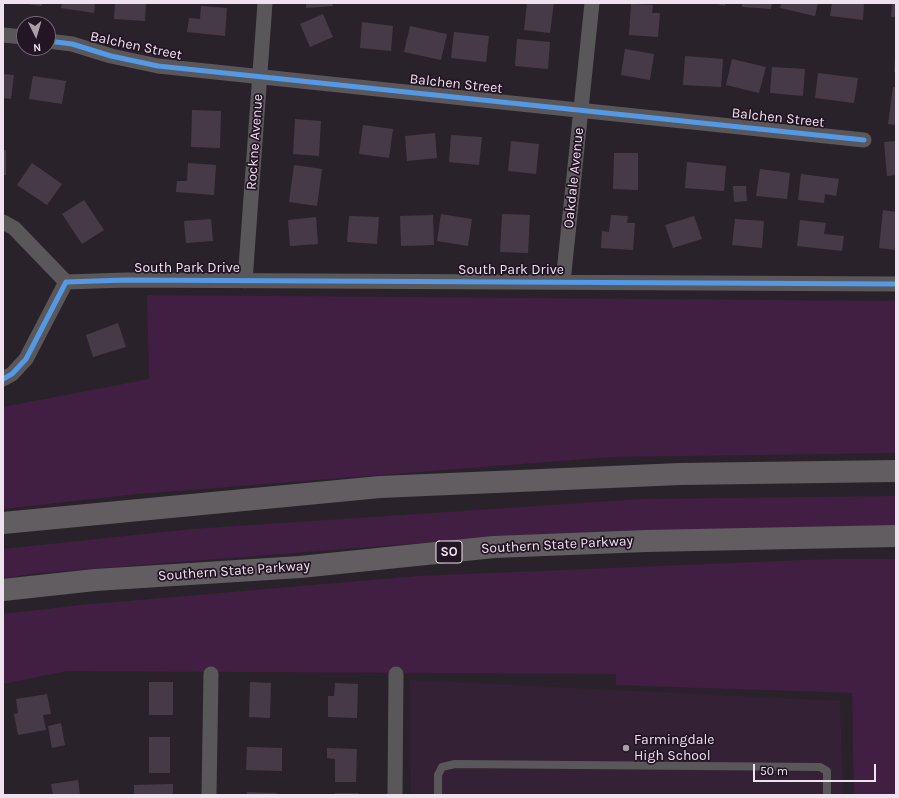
<!DOCTYPE html>
<html>
<head>
<meta charset="utf-8">
<style>
  body { margin:0 }
  #map { position:relative; width:899px; height:798px; overflow:hidden; background:#2a222a; font-family:Karla,sans-serif }
  canvas { display:block }
  .frame { position:absolute; inset:0; border:4px solid #ede2ed; pointer-events:none }
  .north { position:absolute; left:16px; top:16px; width:40px; height:40px; box-sizing:border-box; background:#241525; border:1px solid #746775; border-radius:50%; rotate:175deg; font-size:11px; font-weight:700; line-height:16px; text-align:center; color:#ede2ed }
  .north::after { content:''; display:block; margin:auto; width:14px; height:18px; background:#a99fa9; clip-path:polygon(50% 0,100% 100%,50% 72%,0 100%) }
  .scale { position:absolute; left:753px; top:764px; width:123px; height:18px; box-sizing:border-box; border:2px solid #ede2ed; border-top:0; padding-left:5px; font-size:12px; line-height:14px; white-space:nowrap; color:#ede2ed; -webkit-text-stroke:3px #241525; paint-order:stroke }
</style>
</head>
<body>
<div id="map">
<canvas width="899" height="798"></canvas>
<div class="frame"></div>
<div class="north">N</div>
<div class="scale">50 m</div>
</div>
<script>
const ctx = document.querySelector('canvas').getContext('2d');
ctx.lineJoin = 'round';
function fillPath(path, color) { ctx.fillStyle = color; ctx.fill(path, 'evenodd'); }
const shape = rows => new Path2D(rows.map(r => 'M' + r).join(''));
function strokePath(path, color, width, dash) { ctx.strokeStyle = color; ctx.lineWidth = width; ctx.lineCap = dash ? 'butt' : 'round'; ctx.setLineDash(dash || []); ctx.stroke(path); }
function drawText(font, color, halo, rows, align = 'center') {
  ctx.font = font + ' Karla,sans-serif'; ctx.lineWidth = 3.5; ctx.setLineDash([]); ctx.textBaseline = 'middle'; ctx.strokeStyle = halo; ctx.fillStyle = color; for (const [text, x, y, turn = 0] of rows) {
    ctx.save(); ctx.translate(x, y); ctx.rotate((+turn || 0) * Math.PI / 180); ctx.textAlign = isNaN(turn) ? turn : align; if (halo) ctx.strokeText(text, 0, 0); ctx.fillText(text, 0, 0); ctx.restore();
  }
}
fillPath(shape([
  [410,680,840,701,843,795,411,795]
]), '#342135');
fillPath(shape([
  [147,295,896,301,896,453,612,457,137,494,3,509,3,407,149,379],
  [896,496,896,528,445,541,40,573,3,578,3,549,192,529,641,499],
  [829,559,896,559,896,795,854,795,852,693,616,685,616,674,67,671,3,684,3,614,81,605,418,576]
]), '#411f42');
fillPath(shape([
  [20,3,42,3,42,6],
  [62,3,95,3,94,13,61,8],
  [115,3,146,3,145,21,114,19],
  [306,3,332,3,333,6,306,8],
  [527,3,554,3,550,33,524,30],
  [714,3,726,3,725,6],
  [742,3,772,3,771,9,742,7],
  [781,3,818,3,815,16,780,8],
  [832,3,864,3,863,20,830,16],
  [892,3,896,3,896,17,891,17],
  [631,4,653,5,652,13,660,13,658,37,629,35],
  [201,6,227,8,225,36,187,32,189,18,200,19],
  [323,14,333,37,310,47,300,24],
  [362,22,393,26,391,51,360,48],
  [410,26,447,34,441,60,404,52],
  [454,32,489,36,486,62,451,58],
  [517,39,550,42,548,69,515,66],
  [625,49,654,54,650,80,621,75],
  [685,56,723,59,721,87,683,85],
  [895,58,896,58,896,72,894,72],
  [732,59,766,67,759,93,726,85],
  [772,67,805,69,803,96,770,93],
  [818,73,858,78,854,103,815,98],
  [3,74,14,75,11,99,3,98],
  [33,76,66,81,62,104,29,99],
  [893,87,896,87,896,125,888,124],
  [192,110,221,111,220,148,191,147],
  [295,119,321,121,319,156,293,154],
  [363,125,393,129,389,158,359,154],
  [435,133,437,158,407,161,405,136],
  [451,135,482,137,479,165,449,162],
  [511,141,539,144,536,174,508,171],
  [896,141,896,175,887,176,884,142],
  [3,150,6,150,6,175,3,175],
  [614,153,638,153,638,190,613,189],
  [687,162,726,166,724,191,685,188],
  [32,163,62,184,47,205,17,185],
  [188,163,216,165,214,195,176,192,177,181,187,181],
  [294,165,322,169,317,206,289,202],
  [760,169,790,173,787,199,756,196],
  [801,174,839,179,836,196,825,194,824,203,798,200],
  [733,186,746,186,747,201,734,202],
  [84,200,104,230,82,244,62,214],
  [883,210,896,212,896,250,879,248],
  [441,214,472,219,468,246,437,241],
  [502,214,530,215,528,253,500,252],
  [433,215,434,245,401,246,400,216],
  [611,215,628,216,627,223,635,223,633,250,601,248,602,231,609,232],
  [349,216,379,217,377,244,347,242],
  [694,216,702,239,673,248,665,225],
  [316,217,318,244,290,246,288,220],
  [211,219,213,241,186,243,184,221],
  [735,219,764,221,762,248,732,245],
  [800,220,826,223,824,234,844,236,842,251,797,246],
  [118,323,126,347,93,357,86,335],
  [149,682,173,682,173,715,149,715],
  [250,682,271,683,270,718,249,717],
  [335,683,358,684,357,718,328,717,328,696,334,696],
  [47,694,51,714,43,715,46,730,18,735,14,714,18,713,16,699],
  [61,723,65,745,52,748,48,726],
  [149,737,170,737,170,773,149,773],
  [247,747,282,748,282,771,246,770],
  [327,748,357,749,356,782,335,782,335,759,327,758],
  [78,780,80,795,53,795,51,784],
  [173,784,173,795,134,795,134,785],
  [247,792,277,793,277,795,247,795],
  [335,793,358,793,358,795,335,795]
]), '#473a47');
strokePath(shape([
  [438,795,438,775,442,767,455,764,820,767,827,771,827,795]
]), '#5a575a', 8);
strokePath(shape([
  [3,35,24,37],
  [48,41,72,44,111,56,158,66,864,140],
  [3,222,14,228,66,282],
  [245,281,265,3],
  [563,282,592,3],
  [3,379,12,374,26,359,66,282,126,280,896,284],
  [209,795,211,674],
  [395,795,396,674]
]), '#5a575a', 15);
strokePath(shape([
  [3,523,380,487,680,474,896,471],
  [3,590,95,580,300,567,494,547,646,541,896,536]
]), '#615d61', 22);
strokePath(shape([
  [48,41,72,44,111,56,158,66,864,140],
  [3,379,12,374,26,359,66,282,126,280,896,284]
]), '#5399e6', 5);
for (const [x, y, r, color] of [
  [626,748,4,"#a99fa9"]
]) { const dot = new Path2D(); dot.arc(x, y, r, 0, 2 * Math.PI); ctx.fillStyle = color; ctx.fill(dot); strokePath(dot, '#241525', 1.5); }
for (const [x, y, w] of [
  [449,552,26]
]) { const box = new Path2D(); box.roundRect(x - w / 2, y - 11, w, 22, 3); ctx.fillStyle = '#241525'; ctx.fill(box); strokePath(box, '#ede2ed', 1); }
drawText('bold 13px', '#ede2ed', null, [
  ["SO",449,552]
]);
drawText('14px', '#ede2ed', '#241525', [
  ["Balchen Street",136,46,12],
  ["Balchen Street",456,84,6],
  ["Balchen Street",778,118,6],
  ["Rockne Avenue",255,142,-86],
  ["Oakdale Avenue",574,178,-84],
  ["South Park Drive",187,268],
  ["South Park Drive",511,270],
  ["Southern State Parkway",557,545,-3],
  ["Southern State Parkway",234,571,-4]
]);
drawText('14px', '#ede2ed', '#241525', [
  ["Farmingdale",634,740],
  ["High School",634,756]
], 'left');
</script>
</body>
</html>
